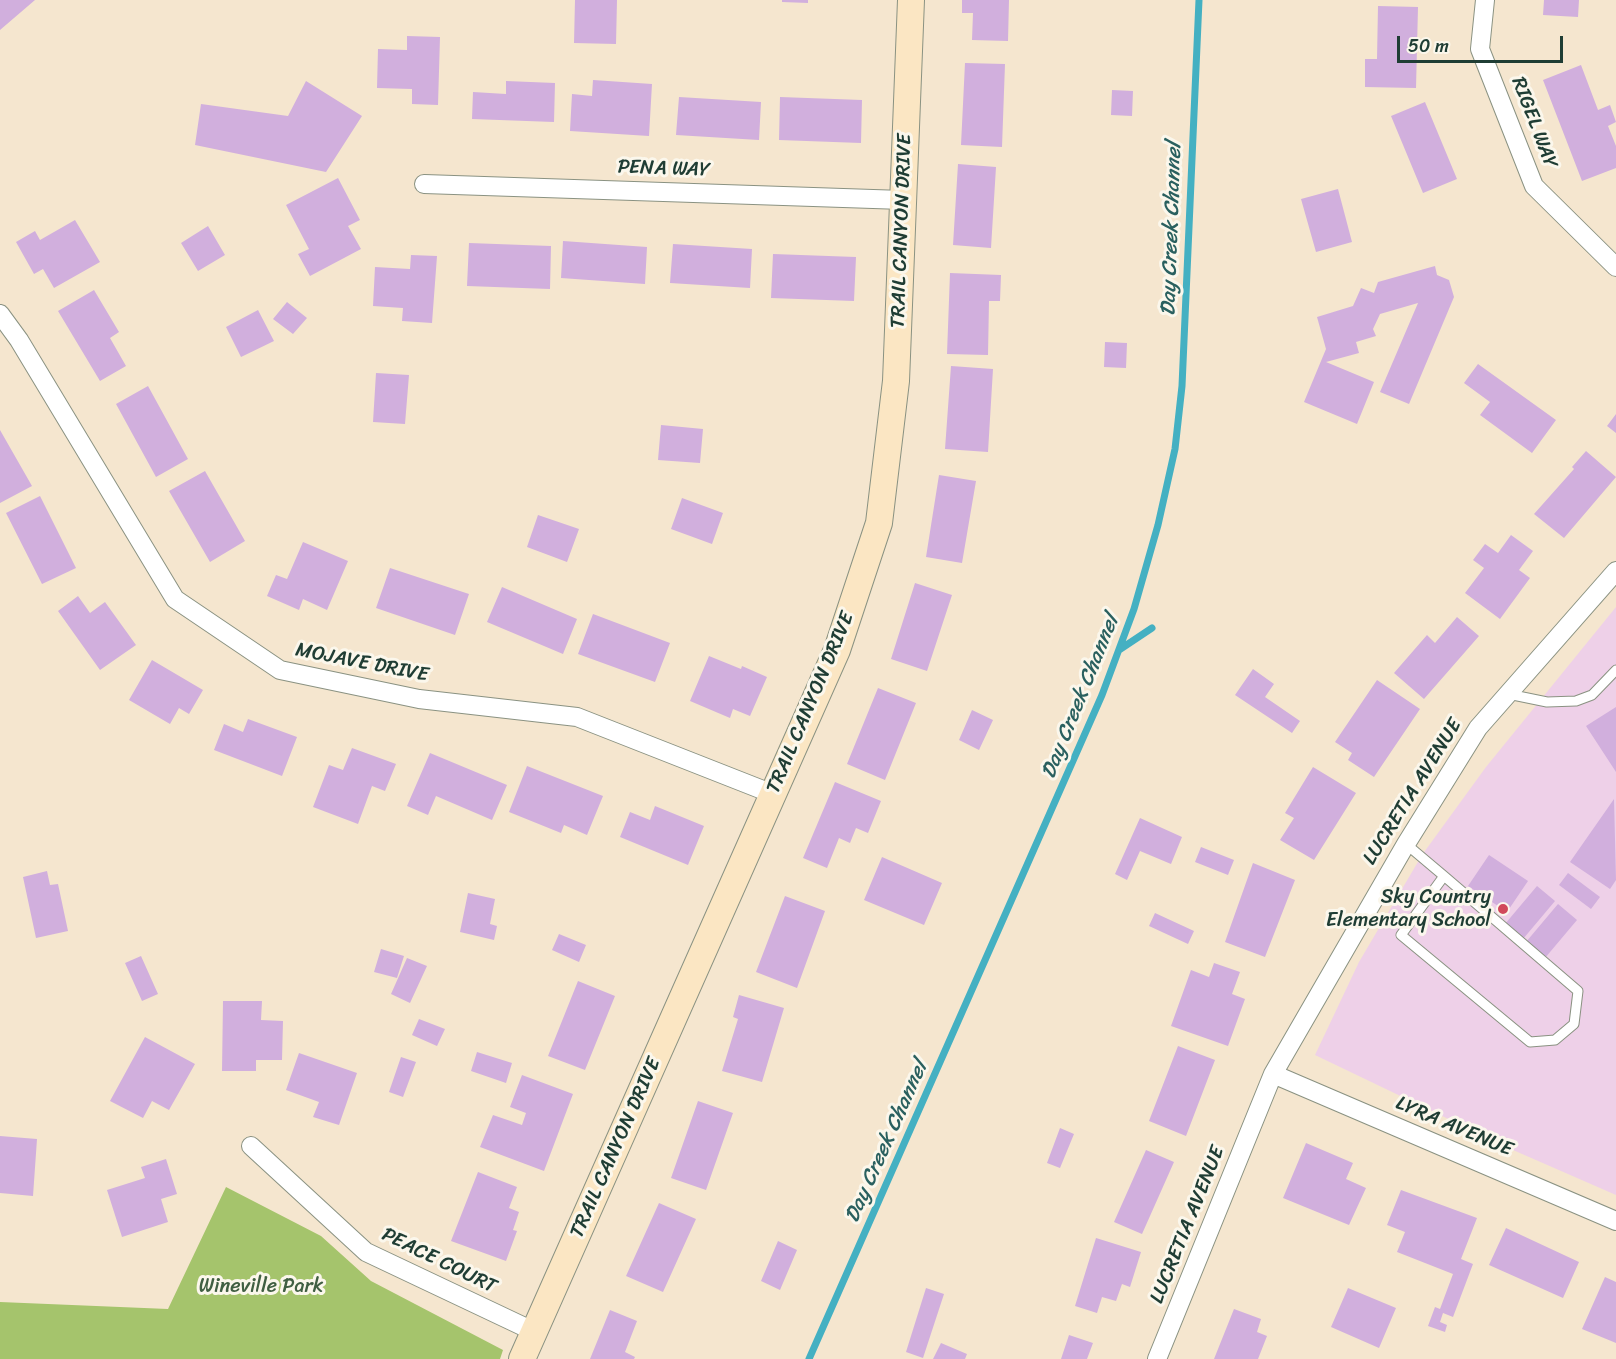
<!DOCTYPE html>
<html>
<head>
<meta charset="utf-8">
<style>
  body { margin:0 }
  #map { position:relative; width:1616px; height:1359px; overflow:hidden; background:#f5e6cf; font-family:Sriracha,sans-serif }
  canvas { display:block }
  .scale { position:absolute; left:1397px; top:36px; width:166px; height:27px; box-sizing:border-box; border:3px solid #1f3d34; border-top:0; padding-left:8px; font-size:18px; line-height:21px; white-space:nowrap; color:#1f3d34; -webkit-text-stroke:4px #fbf7ec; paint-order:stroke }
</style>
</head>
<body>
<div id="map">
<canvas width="1616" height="1359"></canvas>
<div class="scale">50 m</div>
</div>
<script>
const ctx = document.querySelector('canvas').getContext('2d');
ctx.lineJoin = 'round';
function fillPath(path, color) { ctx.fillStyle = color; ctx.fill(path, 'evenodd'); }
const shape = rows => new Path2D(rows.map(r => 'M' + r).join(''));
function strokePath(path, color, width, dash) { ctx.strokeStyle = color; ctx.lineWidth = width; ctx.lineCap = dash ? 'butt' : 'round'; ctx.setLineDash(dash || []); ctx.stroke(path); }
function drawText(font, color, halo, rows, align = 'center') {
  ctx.font = font + ' Sriracha,sans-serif'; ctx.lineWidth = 6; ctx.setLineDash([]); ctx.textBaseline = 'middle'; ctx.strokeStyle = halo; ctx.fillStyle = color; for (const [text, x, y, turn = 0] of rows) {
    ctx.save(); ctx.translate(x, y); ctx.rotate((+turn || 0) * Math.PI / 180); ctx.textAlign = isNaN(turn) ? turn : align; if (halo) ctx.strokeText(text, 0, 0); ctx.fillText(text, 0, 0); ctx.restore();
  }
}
fillPath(shape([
  [1616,607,1616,1195,1513,1150,1315,1055,1359,962,1422,855,1486,767]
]), '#eed0e8');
fillPath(shape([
  [226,1187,321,1236,371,1281,503,1350,500,1359,0,1359,0,1302,168,1309]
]), '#a5c46c');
strokePath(shape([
  [1119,650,1152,628],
  [809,1359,1102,695,1134,609,1158,525,1175,449,1182,386,1199,0]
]), '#44b0c2', 7);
fillPath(shape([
  [0,0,35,0,0,30],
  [575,0,617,0,616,44,574,43],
  [782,0,808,0,808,3,782,2],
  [962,0,1009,0,1008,41,972,40,973,13,962,13],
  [1544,0,1579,0,1578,17,1543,15],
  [1378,6,1418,7,1416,88,1365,87,1365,59,1377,59],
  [407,36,440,37,438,105,412,104,412,89,377,88,378,49,407,50],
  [965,63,1005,64,1002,147,961,145],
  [1581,65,1598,110,1610,105,1616,122,1608,126,1616,146,1616,168,1582,181,1543,80],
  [593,80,652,84,649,136,570,131,572,94,592,96],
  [306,81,362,116,326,172,195,145,201,104,288,116],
  [506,81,555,83,554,122,472,119,473,92,506,94],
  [1112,90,1133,91,1132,116,1111,115],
  [679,97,761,102,759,140,676,135],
  [780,97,862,100,861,143,779,140],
  [1425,102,1457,179,1423,193,1391,116],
  [958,164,996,167,991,248,953,245],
  [338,178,360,220,348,226,361,249,310,276,298,254,309,249,286,205],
  [1338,189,1352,242,1316,252,1301,199],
  [75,220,100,262,54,288,43,269,34,274,16,242,35,231,40,240],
  [208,226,225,255,198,271,181,243],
  [563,241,647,247,645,284,561,278],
  [469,243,551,246,550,289,467,286],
  [673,244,752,249,750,288,670,283],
  [773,254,856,257,854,301,771,298],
  [411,255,437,256,432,323,402,321,403,308,373,306,375,267,410,269],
  [1435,266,1437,275,1449,280,1454,297,1409,404,1380,392,1418,303,1380,314,1373,329,1376,336,1356,342,1359,353,1326,362,1374,382,1357,424,1304,402,1326,349,1317,317,1353,306,1361,288,1374,293,1378,282],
  [950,273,1001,275,1000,301,989,301,988,355,947,354],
  [94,290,119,332,110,338,126,366,100,381,58,311],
  [287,302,307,318,293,334,273,319],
  [258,310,274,341,241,357,226,327],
  [1105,342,1127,343,1126,368,1104,367],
  [1478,364,1556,420,1532,453,1480,415,1490,402,1464,383],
  [951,366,993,369,988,452,945,449],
  [376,373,409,375,405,424,373,422],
  [148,386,188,459,156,477,116,404],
  [1616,414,1616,433,1607,426],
  [661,425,703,429,700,463,658,460],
  [0,430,32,486,0,503],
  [1586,451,1616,477,1564,538,1534,514,1574,469,1572,467],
  [205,471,245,541,210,562,169,491],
  [939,475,976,481,962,563,926,557],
  [40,496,76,568,42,584,6,513],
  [682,498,723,513,712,544,671,529],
  [538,515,579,529,567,562,527,547],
  [1511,535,1533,551,1519,570,1530,578,1500,619,1465,593,1484,568,1473,560,1485,544,1498,553],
  [303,542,348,561,327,610,303,599,299,610,267,596,276,575,287,579],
  [390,568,469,594,455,635,376,608],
  [915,583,952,595,927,671,891,659],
  [502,587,577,619,563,654,487,622],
  [78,596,90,613,105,602,136,645,100,670,58,611],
  [593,614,670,643,655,682,578,654],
  [1457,617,1479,636,1424,699,1394,673,1427,635,1435,643],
  [709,656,741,669,742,666,767,677,750,716,733,709,730,718,690,701],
  [152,660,203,690,189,714,179,708,170,724,129,700],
  [1253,669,1274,684,1265,697,1300,721,1292,733,1235,695],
  [1377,680,1420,709,1374,777,1348,760,1352,753,1335,742],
  [878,688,916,703,885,780,847,764],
  [1616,707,1616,772,1586,726],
  [972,710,993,720,979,750,959,740],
  [248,719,297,737,282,776,214,750,224,724,243,732],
  [352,748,396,764,385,791,372,786,358,824,313,807,329,765,343,770],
  [430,753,507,785,492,820,436,796,428,815,407,806],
  [527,766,603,796,587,835,564,825,561,833,509,812],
  [1313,767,1356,793,1314,860,1280,840,1294,818,1285,813],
  [835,782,881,801,868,833,856,828,850,843,839,838,827,868,803,858],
  [1614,799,1616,880,1610,889,1570,862],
  [655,806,704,826,688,865,620,837,630,812,650,820],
  [1140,818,1182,837,1171,864,1140,851,1127,880,1115,874],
  [1201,847,1234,860,1228,875,1195,862],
  [1489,855,1528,881,1507,912,1468,886],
  [882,857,942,883,924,925,864,900],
  [1253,863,1295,880,1265,957,1225,942],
  [47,871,50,885,58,884,68,931,36,938,23,877],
  [1568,873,1600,897,1591,909,1559,885],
  [1537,886,1555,901,1523,939,1505,924],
  [468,893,495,899,490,924,497,926,494,940,460,932],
  [785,896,825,911,797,988,756,972],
  [1558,904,1577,920,1545,958,1526,942],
  [1155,913,1194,931,1188,944,1149,926],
  [559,934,586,945,579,962,552,950],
  [381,949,404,956,397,978,374,972],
  [141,956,158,994,142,1001,125,963],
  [407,958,427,966,410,1003,391,994],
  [1214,963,1240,972,1232,994,1245,999,1228,1046,1171,1026,1191,970,1209,977],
  [578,981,615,996,585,1070,548,1056],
  [739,995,784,1008,762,1082,722,1071,738,1019,733,1017],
  [223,1001,262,1001,261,1020,283,1021,282,1060,256,1060,256,1071,222,1071],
  [419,1019,445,1029,437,1046,412,1035],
  [145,1037,195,1064,169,1110,152,1101,143,1118,110,1101],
  [1178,1046,1215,1060,1186,1136,1149,1121],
  [477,1052,512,1063,506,1083,471,1071],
  [299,1053,357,1073,339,1125,313,1117,319,1102,286,1090],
  [401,1057,416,1062,403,1097,389,1092],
  [522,1075,573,1094,544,1171,480,1147,493,1115,522,1125,526,1113,510,1107],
  [698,1101,733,1113,706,1190,671,1178],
  [1060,1128,1074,1134,1060,1168,1047,1163],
  [0,1136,37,1139,33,1196,0,1193],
  [1306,1143,1353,1163,1346,1179,1366,1188,1349,1225,1283,1198],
  [1146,1150,1174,1162,1142,1234,1114,1222],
  [166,1159,177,1194,161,1199,168,1222,122,1237,107,1190,145,1178,141,1167],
  [478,1172,517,1187,509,1208,519,1212,513,1230,517,1231,506,1261,451,1241],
  [1401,1190,1477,1218,1461,1259,1473,1264,1453,1317,1443,1313,1440,1322,1447,1325,1445,1332,1428,1326,1435,1307,1440,1309,1453,1274,1397,1252,1405,1232,1387,1225],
  [659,1203,696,1219,663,1292,626,1276],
  [1506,1228,1579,1262,1563,1298,1489,1265],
  [1096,1238,1141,1252,1130,1287,1122,1284,1116,1301,1102,1297,1097,1313,1075,1306],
  [778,1241,797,1250,780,1290,761,1281],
  [1605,1277,1616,1282,1616,1343,1582,1329],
  [926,1288,944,1294,923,1358,906,1352],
  [1348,1288,1396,1308,1379,1348,1331,1327],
  [1234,1309,1261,1319,1257,1332,1267,1336,1258,1359,1214,1359],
  [610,1310,637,1321,625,1352,635,1357,634,1359,590,1359],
  [1069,1335,1093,1343,1087,1359,1061,1359],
  [941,1343,967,1354,965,1359,933,1359]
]), '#d1afdd');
const lane = shape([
  [1508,694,1547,702,1576,701,1592,695,1616,670],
  [1406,844,1444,876,1578,991,1574,1024,1555,1040,1530,1042,1401,935,1444,876]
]);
const street = shape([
  [1485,0,1480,49,1534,186,1616,267],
  [424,184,903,200],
  [0,314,19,340,175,599,280,670,419,699,577,717,773,794],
  [1273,1074,1616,1221],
  [251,1146,366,1252,535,1332],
  [1157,1359,1273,1074,1406,844,1478,728,1616,571]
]);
const secondary = shape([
  [522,1359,837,650,879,523,896,381,911,0]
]);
strokePath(lane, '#8a9282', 11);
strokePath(street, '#8a9282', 20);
strokePath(secondary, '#8a9282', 28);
strokePath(lane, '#fff', 9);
strokePath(street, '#fff', 18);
strokePath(secondary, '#fbe6c3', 26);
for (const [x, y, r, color] of [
  [1503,909,6,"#d1495b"]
]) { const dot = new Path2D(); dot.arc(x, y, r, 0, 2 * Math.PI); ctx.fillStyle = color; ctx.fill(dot); strokePath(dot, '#fbf7ec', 2); }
drawText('20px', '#1f3d34', '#fbf7ec', [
  ["RIGEL WAY",1534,123,69],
  ["PENA WAY",664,169,2],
  ["TRAIL CANYON DRIVE",902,231,-88],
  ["MOJAVE DRIVE",362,663,11],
  ["TRAIL CANYON DRIVE",811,703,-67],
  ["LUCRETIA AVENUE",1413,792,-58],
  ["LYRA AVENUE",1454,1127,23],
  ["TRAIL CANYON DRIVE",616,1148,-66],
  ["LUCRETIA AVENUE",1188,1225,-68],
  ["PEACE COURT",439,1261,26]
]);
drawText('20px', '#1f3d34', '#fbf7ec', [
  ["Sky Country",1491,898],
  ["Elementary School",1491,921]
], 'right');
drawText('20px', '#405f42', '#fbf7ec', [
  ["Wineville Park",261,1287]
]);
drawText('italic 21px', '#2a605f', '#fbf7ec', [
  ["Day Creek Channel",1172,229,-88],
  ["Day Creek Channel",1081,697,-68],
  ["Day Creek Channel",887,1142,-66]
]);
</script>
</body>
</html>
